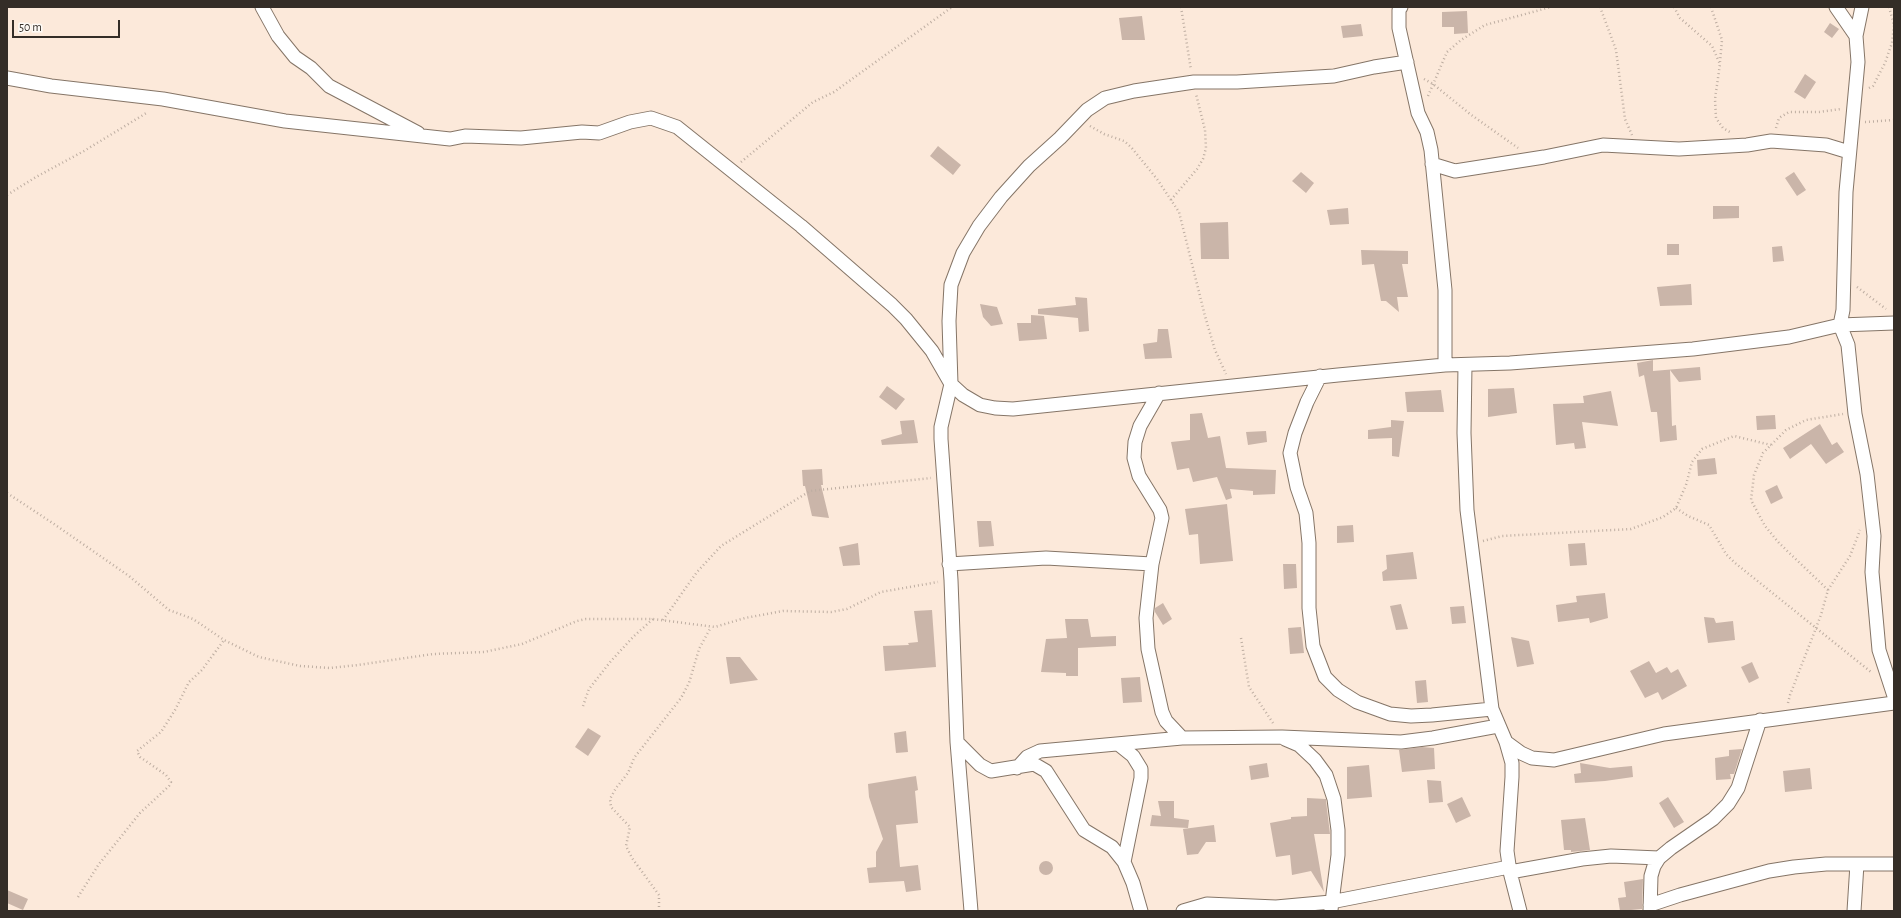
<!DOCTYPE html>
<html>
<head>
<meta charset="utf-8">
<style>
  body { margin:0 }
  #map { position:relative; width:1901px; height:918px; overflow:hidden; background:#fce9da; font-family:"Alegreya Sans",sans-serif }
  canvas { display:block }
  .frame { position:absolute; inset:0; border:8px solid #342d27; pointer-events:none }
  .scale { position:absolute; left:12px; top:20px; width:108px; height:18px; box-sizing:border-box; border:2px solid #342d27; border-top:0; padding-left:5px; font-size:12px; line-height:14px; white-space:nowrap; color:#342d27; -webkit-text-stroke:3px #fdfaf6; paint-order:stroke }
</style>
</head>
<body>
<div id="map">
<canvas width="1901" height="918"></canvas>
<div class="frame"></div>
<div class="scale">50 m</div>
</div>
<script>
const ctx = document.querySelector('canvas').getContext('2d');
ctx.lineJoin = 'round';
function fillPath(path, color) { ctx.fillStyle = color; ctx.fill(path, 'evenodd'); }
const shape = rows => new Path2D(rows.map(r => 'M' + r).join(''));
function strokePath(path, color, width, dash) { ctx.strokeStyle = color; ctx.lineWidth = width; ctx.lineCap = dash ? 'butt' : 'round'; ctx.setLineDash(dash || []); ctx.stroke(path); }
fillPath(shape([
  [1467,11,1468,33,1454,34,1454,27,1442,27,1442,12],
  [1142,16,1145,40,1122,40,1119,18],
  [1830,23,1839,29,1832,38,1824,32],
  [1361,24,1363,36,1343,38,1341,26],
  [1805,74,1816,82,1805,99,1794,92],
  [938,146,961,165,953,175,930,156],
  [1301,172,1314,183,1306,193,1292,181],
  [1794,172,1806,190,1797,196,1785,178],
  [1713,206,1739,206,1739,218,1713,219],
  [1348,208,1349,224,1330,225,1327,210],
  [1228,222,1229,259,1201,259,1200,223],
  [1667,244,1679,244,1679,255,1667,255],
  [1782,246,1784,261,1773,262,1772,247],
  [1361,250,1408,251,1408,264,1402,264,1408,297,1397,297,1399,312,1386,301,1381,301,1374,264,1362,265],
  [1691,284,1692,305,1660,306,1657,287],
  [1075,297,1087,298,1089,331,1079,332,1078,318,1038,314,1038,309,1076,305],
  [980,304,997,307,1003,324,991,326,983,317],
  [1031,315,1044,316,1047,339,1019,341,1017,323,1031,323],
  [1158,329,1168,329,1172,358,1145,359,1143,344,1157,342],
  [1653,360,1653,371,1700,367,1701,380,1679,382,1670,370,1672,426,1676,425,1677,440,1660,442,1657,412,1651,412,1644,375,1639,377,1637,363],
  [887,386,905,399,896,410,879,397],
  [1514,388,1517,413,1488,417,1488,389],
  [1441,390,1444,412,1407,412,1405,392],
  [1611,391,1618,426,1582,422,1586,448,1575,449,1574,443,1556,445,1553,404,1584,403,1583,396],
  [1202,413,1208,438,1220,436,1226,468,1276,470,1275,494,1253,495,1253,491,1230,489,1232,498,1226,500,1217,477,1193,482,1189,468,1177,470,1171,442,1190,440,1190,414],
  [1775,415,1776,429,1757,430,1756,416],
  [914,420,918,443,882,445,881,440,902,434,900,421],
  [1391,420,1404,421,1399,457,1392,456,1392,438,1368,439,1368,430,1391,427],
  [1820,424,1832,445,1837,442,1844,452,1826,464,1811,444,1790,459,1783,448],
  [1266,431,1267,442,1248,445,1246,432],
  [1715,458,1717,474,1698,476,1697,460],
  [822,469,823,485,821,485,829,518,812,516,805,486,803,486,802,470],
  [1777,485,1783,498,1771,504,1765,491],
  [1227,504,1233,561,1200,564,1198,534,1189,535,1185,509],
  [977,521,991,521,994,546,979,547],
  [1353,525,1354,542,1337,543,1337,526],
  [858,543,860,565,843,566,839,547],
  [1585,543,1587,565,1570,566,1568,544],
  [1413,552,1417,579,1383,581,1382,572,1387,569,1386,555],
  [1283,564,1296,564,1297,588,1284,589],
  [1605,593,1608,618,1590,623,1589,618,1558,622,1556,605,1577,602,1576,596],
  [1163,603,1172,619,1163,625,1155,612,1155,608],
  [1401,604,1408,629,1396,630,1390,606],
  [1464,606,1466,623,1452,624,1450,607],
  [932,610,936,667,885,671,883,646,909,645,908,643,918,642,914,611],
  [1704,617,1714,618,1716,623,1733,621,1735,640,1708,643],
  [1065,619,1088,619,1091,637,1116,636,1116,646,1078,648,1078,676,1066,676,1066,673,1041,672,1046,639,1067,638],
  [1301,627,1304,653,1290,654,1288,628],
  [1511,637,1529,641,1534,664,1517,667],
  [726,657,740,657,758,680,730,684],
  [1649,661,1656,673,1667,667,1671,673,1678,669,1687,686,1662,700,1658,692,1645,698,1630,671],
  [1752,662,1759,678,1749,683,1741,667],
  [1140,677,1142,702,1123,703,1121,678],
  [1426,680,1428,702,1417,703,1415,681],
  [588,728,601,736,588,756,575,747],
  [906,731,908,752,896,753,894,733],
  [1422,747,1434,748,1435,769,1402,772,1399,750],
  [1742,749,1734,774,1730,774,1731,779,1716,780,1715,758,1729,756,1729,750],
  [1267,763,1269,777,1251,780,1249,766],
  [1580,763,1610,768,1632,766,1633,777,1605,781,1575,783,1574,774,1581,773],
  [1369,765,1372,797,1347,799,1347,767],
  [1810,768,1812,789,1785,792,1783,771],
  [916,776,918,790,915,791,918,823,896,825,900,867,918,865,921,890,906,892,904,881,869,883,867,868,876,867,876,852,883,839,869,797,868,784],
  [1427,780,1441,781,1443,802,1429,803],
  [1462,797,1471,816,1456,823,1447,804],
  [1668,797,1684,822,1674,828,1659,803],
  [1307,798,1326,799,1326,801,1330,834,1314,834,1324,892,1311,871,1292,875,1290,855,1276,857,1270,823,1291,819,1291,817,1307,816],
  [1158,801,1174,801,1174,818,1189,820,1188,828,1150,826,1152,815,1161,816],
  [1585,818,1590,850,1571,852,1571,850,1564,850,1561,820],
  [1214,825,1216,842,1206,842,1198,854,1187,855,1183,829],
  '1039 868a7 7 0 1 1 14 0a7 7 0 1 1-14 0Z',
  [1643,879,1642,909,1620,911,1618,898,1626,897,1624,882],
  [7,890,28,899,23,910,7,903]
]), '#cab5a9');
const minor = shape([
  [262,7,278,36,295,57,311,68,329,86,418,133],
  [1401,7,1399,10,1399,28,1418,113,1427,132,1431,150,1445,290,1445,365],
  [1856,36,1862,7],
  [7,78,51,86,163,99,285,121,450,139,465,136,521,138,582,132,599,133,630,122,651,118,677,127,801,226,892,305,906,319,932,351,951,384,963,395,980,405,995,408,1013,409,1338,375,1445,365,1510,363,1693,349,1789,337,1840,325,1843,310,1846,192,1858,62,1856,36,1836,7],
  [1432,164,1455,171,1544,157,1603,145,1679,149,1747,145,1771,141,1826,145,1849,152],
  [1894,323,1840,325,1848,345,1855,414,1867,474,1874,536,1872,572,1879,650,1894,696],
  [1465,365,1464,433,1467,510,1492,709,1506,742,1521,753,1532,758,1554,760,1664,734,1894,703],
  [1320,376,1307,402,1295,433,1290,453,1297,487,1306,513,1309,543,1309,608,1313,646,1325,677,1338,690,1357,702,1390,714,1411,716,1432,715,1492,709],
  [1159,393,1140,426,1135,442,1134,458,1139,476,1160,510,1162,518,1152,564,1146,618,1148,649,1162,712,1166,721,1182,738],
  [949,564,1046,558,1152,564],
  [1285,739,1299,745,1315,760,1326,775,1334,799,1338,830,1338,855,1331,910],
  [957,742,980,765,991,771,1034,764,1046,771,1084,830,1112,847,1124,862,1133,883,1141,911],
  [1506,742,1512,763,1512,777,1507,851,1510,872,1520,911],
  [1118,744,1133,756,1141,769,1141,778,1124,862],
  [1017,768,1027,757,1040,751,1182,738,1282,737,1401,742,1433,738,1498,726],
  [1510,872,1582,859,1611,856,1659,858],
  [1650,905,1680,895,1769,871,1794,867,1826,864,1894,864],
  [971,911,957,742,951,580,941,439,941,427,951,384,949,321,951,285,963,253,979,226,1001,197,1029,166,1060,138,1087,110,1105,98,1134,91,1194,82,1237,82,1334,76,1374,67,1407,62],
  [1183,911,1207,904,1276,907,1331,902,1509,867],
  [1650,911,1651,876,1654,866,1659,858,1671,848,1713,819,1728,804,1738,788,1760,720],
  [1854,911,1857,864]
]);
strokePath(minor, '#857567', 15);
strokePath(shape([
  [1181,7,1191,70],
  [1600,7,1616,50,1625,119,1632,135],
  [1674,7,1680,18,1712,46,1720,64,1715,99,1716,118,1723,128,1730,132],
  [1711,7,1722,40,1720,62],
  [1889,7,1894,25],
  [1424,79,1433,84,1470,114,1518,148],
  [1869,88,1873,86,1885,63,1892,43,1894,26],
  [1428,96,1447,52,1461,40,1485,25,1551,7],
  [1865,122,1894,120],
  [1090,126,1104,134,1124,141,1131,147,1157,179,1179,212,1205,316,1215,350,1226,374],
  [1776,128,1779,118,1789,112,1819,112,1841,109],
  [741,162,813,102,834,92,952,7],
  [7,195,36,177,84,151,148,112],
  [1171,200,1197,169,1203,159,1206,148,1205,130,1196,94],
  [1857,287,1886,309],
  [7,493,54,524,129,576,169,610,193,619,224,640,259,657,300,666,330,668,358,665,433,654,484,652,522,644,577,621,586,619,653,619,715,627,745,618,783,611,831,612,847,609,881,592,938,582],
  [1676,508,1688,516,1709,525,1726,554,1735,563,1871,672],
  [1483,541,1502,536,1631,529,1663,517,1676,508,1686,485,1692,462,1702,449,1734,436,1771,445],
  [1828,590,1779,543,1765,526,1751,500,1754,475,1763,453,1786,430,1806,420,1843,414],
  [663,620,697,572,721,546,810,491,931,478],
  [1241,638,1249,687,1273,723],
  [1788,703,1790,695,1821,615,1828,590,1850,556,1860,530],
  [583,706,589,689,611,661,634,636,653,619],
  [78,897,99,864,124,833,140,813,169,786,171,782,166,775,140,757,137,751,161,732,175,710,189,682,202,670,224,640],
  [659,911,659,895,632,858,626,846,630,827,611,807,610,799,616,788,628,773,634,758,681,698,689,683,699,649,711,627]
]), '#beaea2', 2.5, [1, 3]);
strokePath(minor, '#fff', 13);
</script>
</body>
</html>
